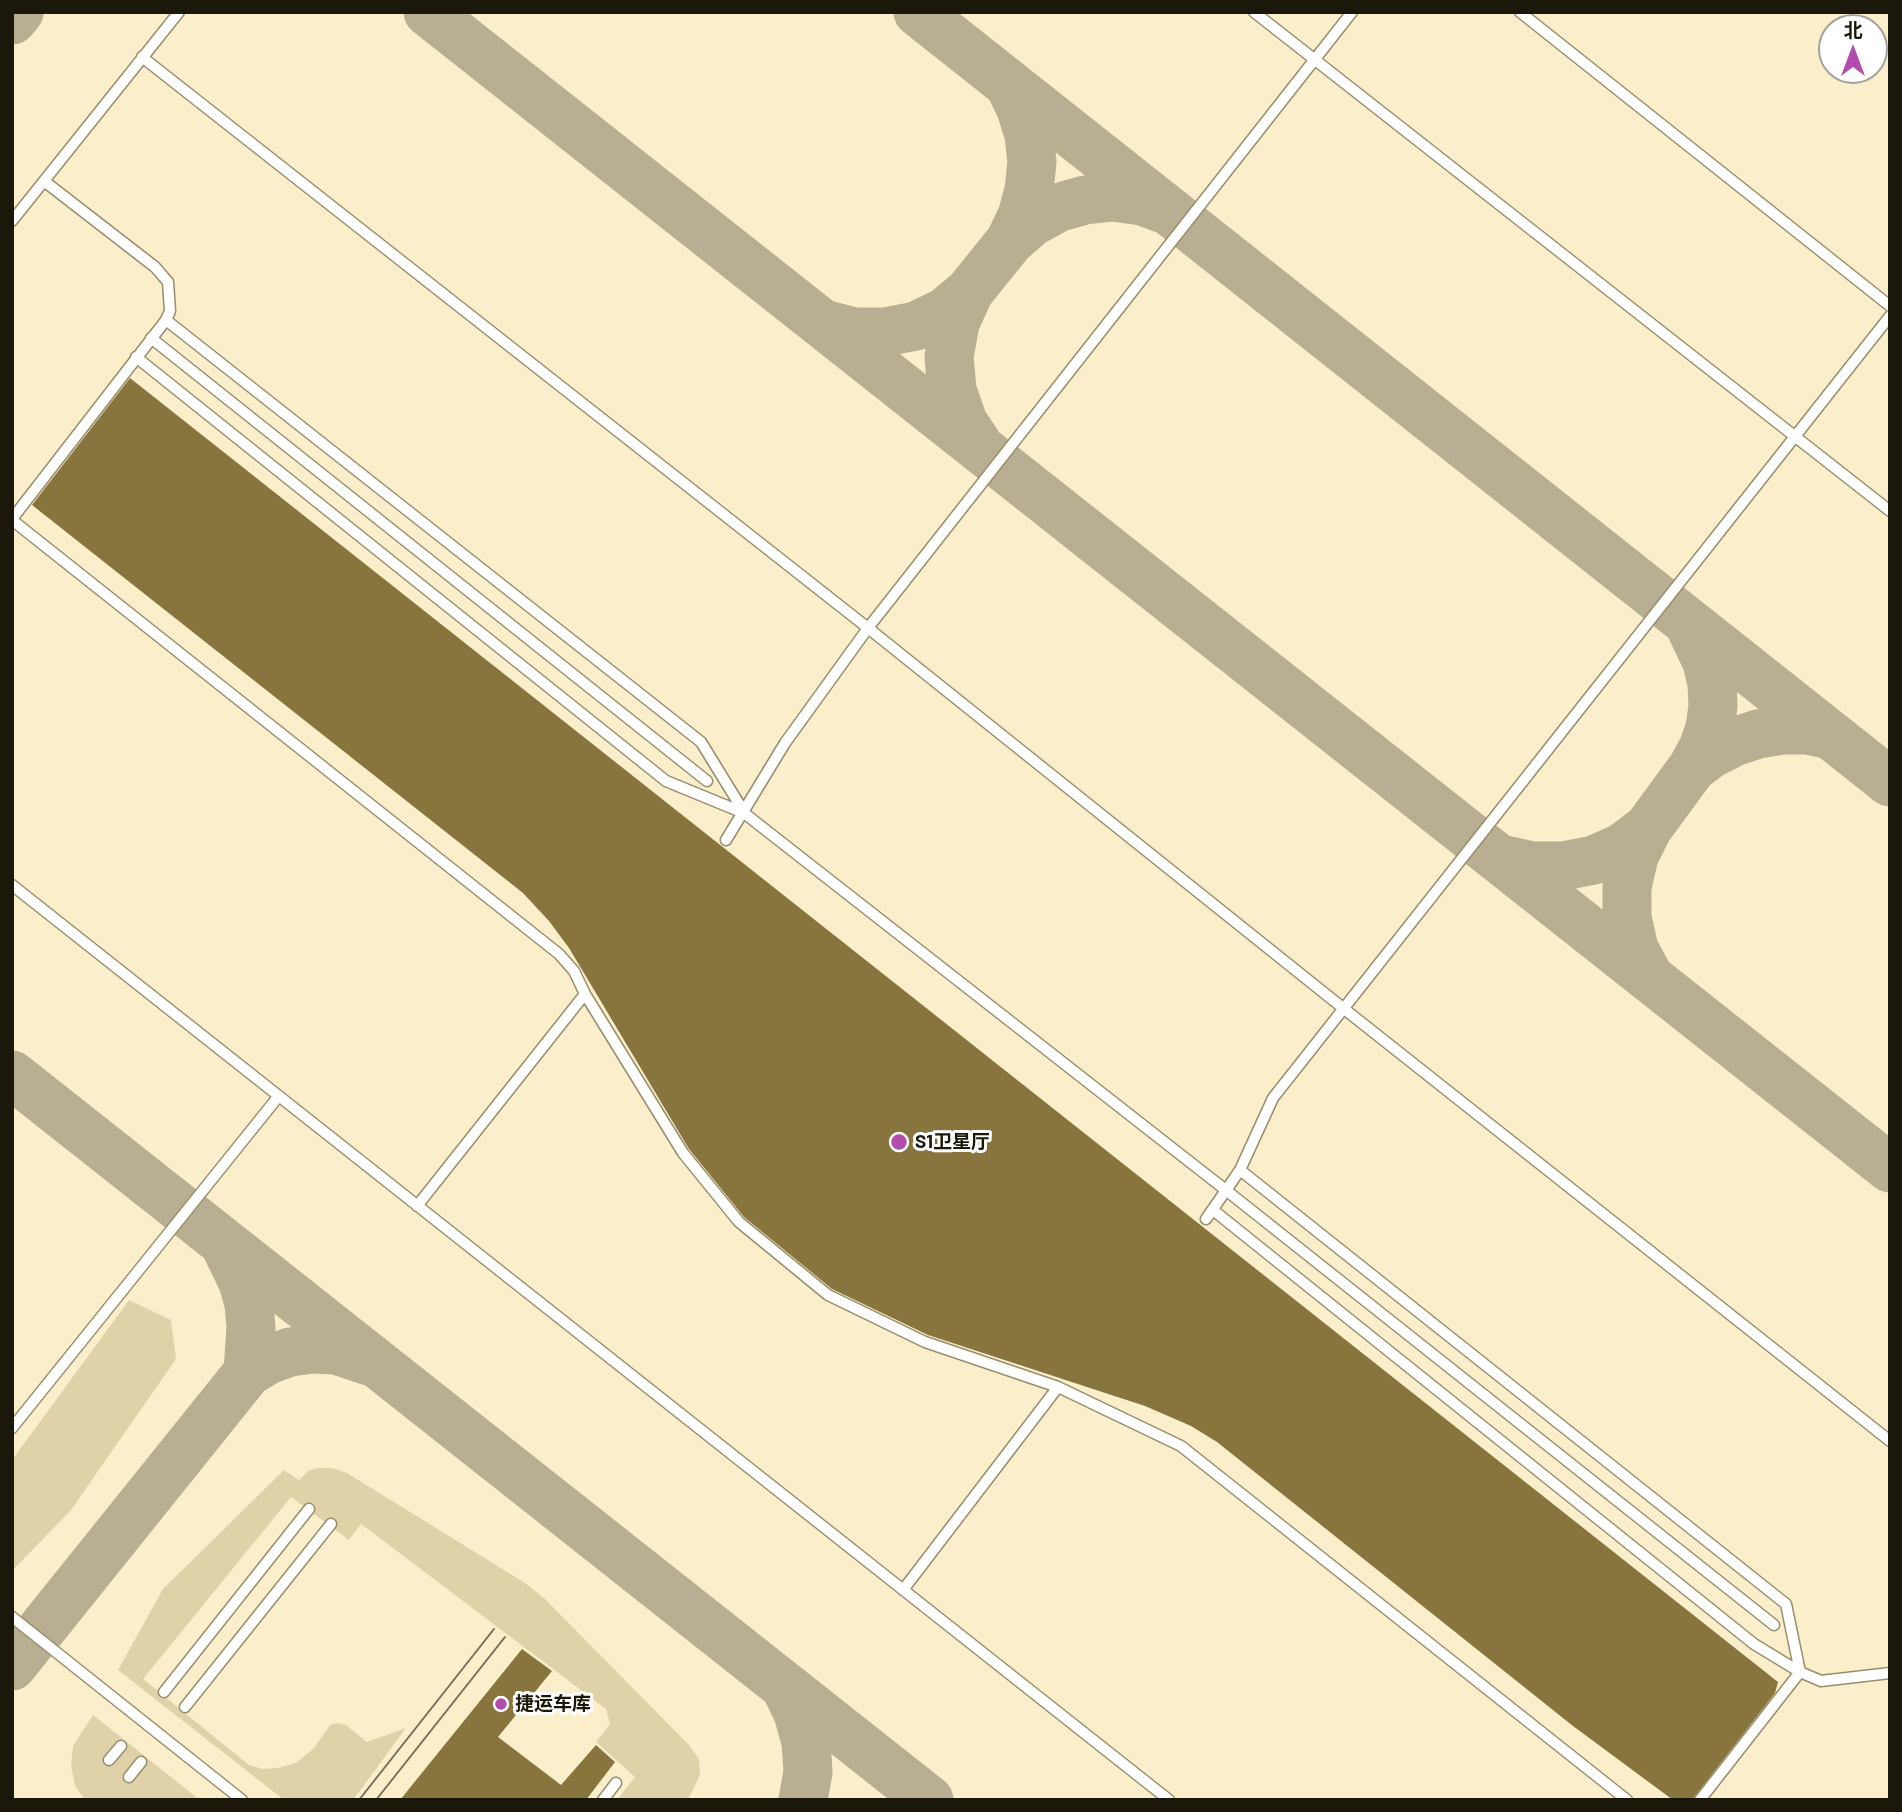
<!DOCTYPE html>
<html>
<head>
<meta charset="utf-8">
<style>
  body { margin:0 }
  #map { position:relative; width:1902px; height:1812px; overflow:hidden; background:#fbefcb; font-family:Barlow,"Noto Sans SC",sans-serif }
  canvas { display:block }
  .frame { position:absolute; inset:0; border:14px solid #1b170a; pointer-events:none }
  .north { position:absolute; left:1818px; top:14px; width:70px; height:70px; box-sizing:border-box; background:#fff; border:2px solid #a4a29d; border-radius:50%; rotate:0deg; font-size:19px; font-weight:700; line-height:28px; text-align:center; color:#1b170a }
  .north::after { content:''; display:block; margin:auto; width:24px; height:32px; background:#b24caf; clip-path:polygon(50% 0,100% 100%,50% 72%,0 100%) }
</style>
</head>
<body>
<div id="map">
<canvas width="1902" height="1812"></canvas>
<div class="frame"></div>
<div class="north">北</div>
</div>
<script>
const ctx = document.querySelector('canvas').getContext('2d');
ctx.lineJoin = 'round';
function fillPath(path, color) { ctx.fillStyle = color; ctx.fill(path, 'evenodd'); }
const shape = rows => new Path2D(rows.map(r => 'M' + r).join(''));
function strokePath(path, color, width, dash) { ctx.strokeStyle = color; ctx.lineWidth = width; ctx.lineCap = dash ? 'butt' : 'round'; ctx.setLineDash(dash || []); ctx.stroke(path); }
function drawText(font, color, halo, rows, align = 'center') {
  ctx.font = font + ' Barlow,"Noto Sans SC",sans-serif'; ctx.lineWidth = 6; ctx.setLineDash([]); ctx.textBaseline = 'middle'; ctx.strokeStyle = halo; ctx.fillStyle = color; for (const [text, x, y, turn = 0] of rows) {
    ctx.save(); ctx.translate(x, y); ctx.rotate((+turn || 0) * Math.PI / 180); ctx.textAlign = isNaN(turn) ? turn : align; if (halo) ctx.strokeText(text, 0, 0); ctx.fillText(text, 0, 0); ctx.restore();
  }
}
fillPath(shape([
  [129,1300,171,1320,176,1359,71,1510,12,1571,12,1460],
  [317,1468,332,1468,347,1473,525,1583,545,1599,689,1745,699,1759,700,1775,688,1800,617,1800,635,1777,596,1742,610,1724,606,1709,361,1524,349,1540,291,1497,143,1679,249,1765,263,1769,278,1768,296,1763,314,1748,330,1725,337,1723,346,1725,367,1742,406,1728,353,1800,284,1800,118,1670,163,1589,284,1470,299,1480,308,1471],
  [93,1715,200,1800,85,1800,75,1786,71,1765,73,1746]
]), '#e0d2a8');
strokePath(shape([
  [428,12,1890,1168],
  [918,12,1890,782],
  [12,20,19,12],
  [1010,241,1032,222,1057,208,1085,200,1113,197,1142,201,1164,209],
  [823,324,854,332,885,332,916,326,945,312,969,292],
  [977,443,963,422,952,390,949,357,955,323,969,292,1010,241,1022,216,1029,190,1032,162,1029,135,1021,109,1009,84],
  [1692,768,1712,753,1734,742,1758,734,1782,730,1807,730,1831,735],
  [1500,859,1532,866,1563,866,1594,860,1623,847,1648,828],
  [1649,977,1634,949,1627,918,1627,887,1634,856,1648,828,1692,768,1703,748,1710,728,1713,706,1712,684,1707,662,1688,622],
  [12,1075,929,1800],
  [225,1245,243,1282,249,1304,251,1327,248,1372],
  [12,1666,248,1372,268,1360,290,1352,313,1349,336,1350,369,1361],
  [785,1686,798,1713,806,1742,808,1772,803,1800]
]), '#b8ae92', 49);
fillPath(shape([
  [130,378,1778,1682,1775,1693,1692,1800,1673,1800,1573,1726,1217,1442,1191,1426,1145,1406,928,1335,832,1289,744,1217,689,1149,569,948,549,921,523,893,32,505],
  [522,1649,552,1671,498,1737,561,1785,596,1745,615,1762,586,1800,400,1800]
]), '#88753d');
const service = shape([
  [1254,12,1890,511],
  [1520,12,1890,306],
  [142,57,868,628,1343,1008,1890,1441],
  [12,221,179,12],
  [166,320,701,742,744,812],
  [151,338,707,781],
  [136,357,666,781,744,813,1227,1191,1774,1625],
  [12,519,166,320,170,311,168,282,155,267,44,181],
  [12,520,559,954,574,971,585,994,683,1153,739,1222,828,1295,925,1342,1058,1387,1181,1446,1627,1800],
  [726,840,785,743,868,628,1352,12],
  [12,885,1169,1800],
  [1240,1170,1786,1604,1800,1672],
  [417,1206,585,994],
  [1213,1210,1754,1644,1800,1672],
  [1206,1219,1240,1170,1273,1098,1890,316],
  [12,1428,278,1097],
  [903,1590,1058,1387],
  [12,1617,242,1800],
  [164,1692,309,1509],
  [185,1707,331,1524],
  [109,1760,121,1746],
  [129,1777,141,1762],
  [603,1800,616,1783],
  [1700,1800,1800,1672,1821,1681,1890,1673]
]);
strokePath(service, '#988d6c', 13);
strokePath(service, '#fff', 10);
strokePath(shape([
  [359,1800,494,1629],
  [376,1800,505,1637]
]), '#766e58', 2);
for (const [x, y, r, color] of [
  [899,1142,9,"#b24caf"],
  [501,1704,7,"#b24caf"]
]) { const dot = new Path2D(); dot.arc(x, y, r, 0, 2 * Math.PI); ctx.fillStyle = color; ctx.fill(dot); strokePath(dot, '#fff', 2.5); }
drawText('bold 19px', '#1b170a', '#fff', [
  ["S1卫星厅",915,1142],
  ["捷运车库",515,1704]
], 'left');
</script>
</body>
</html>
